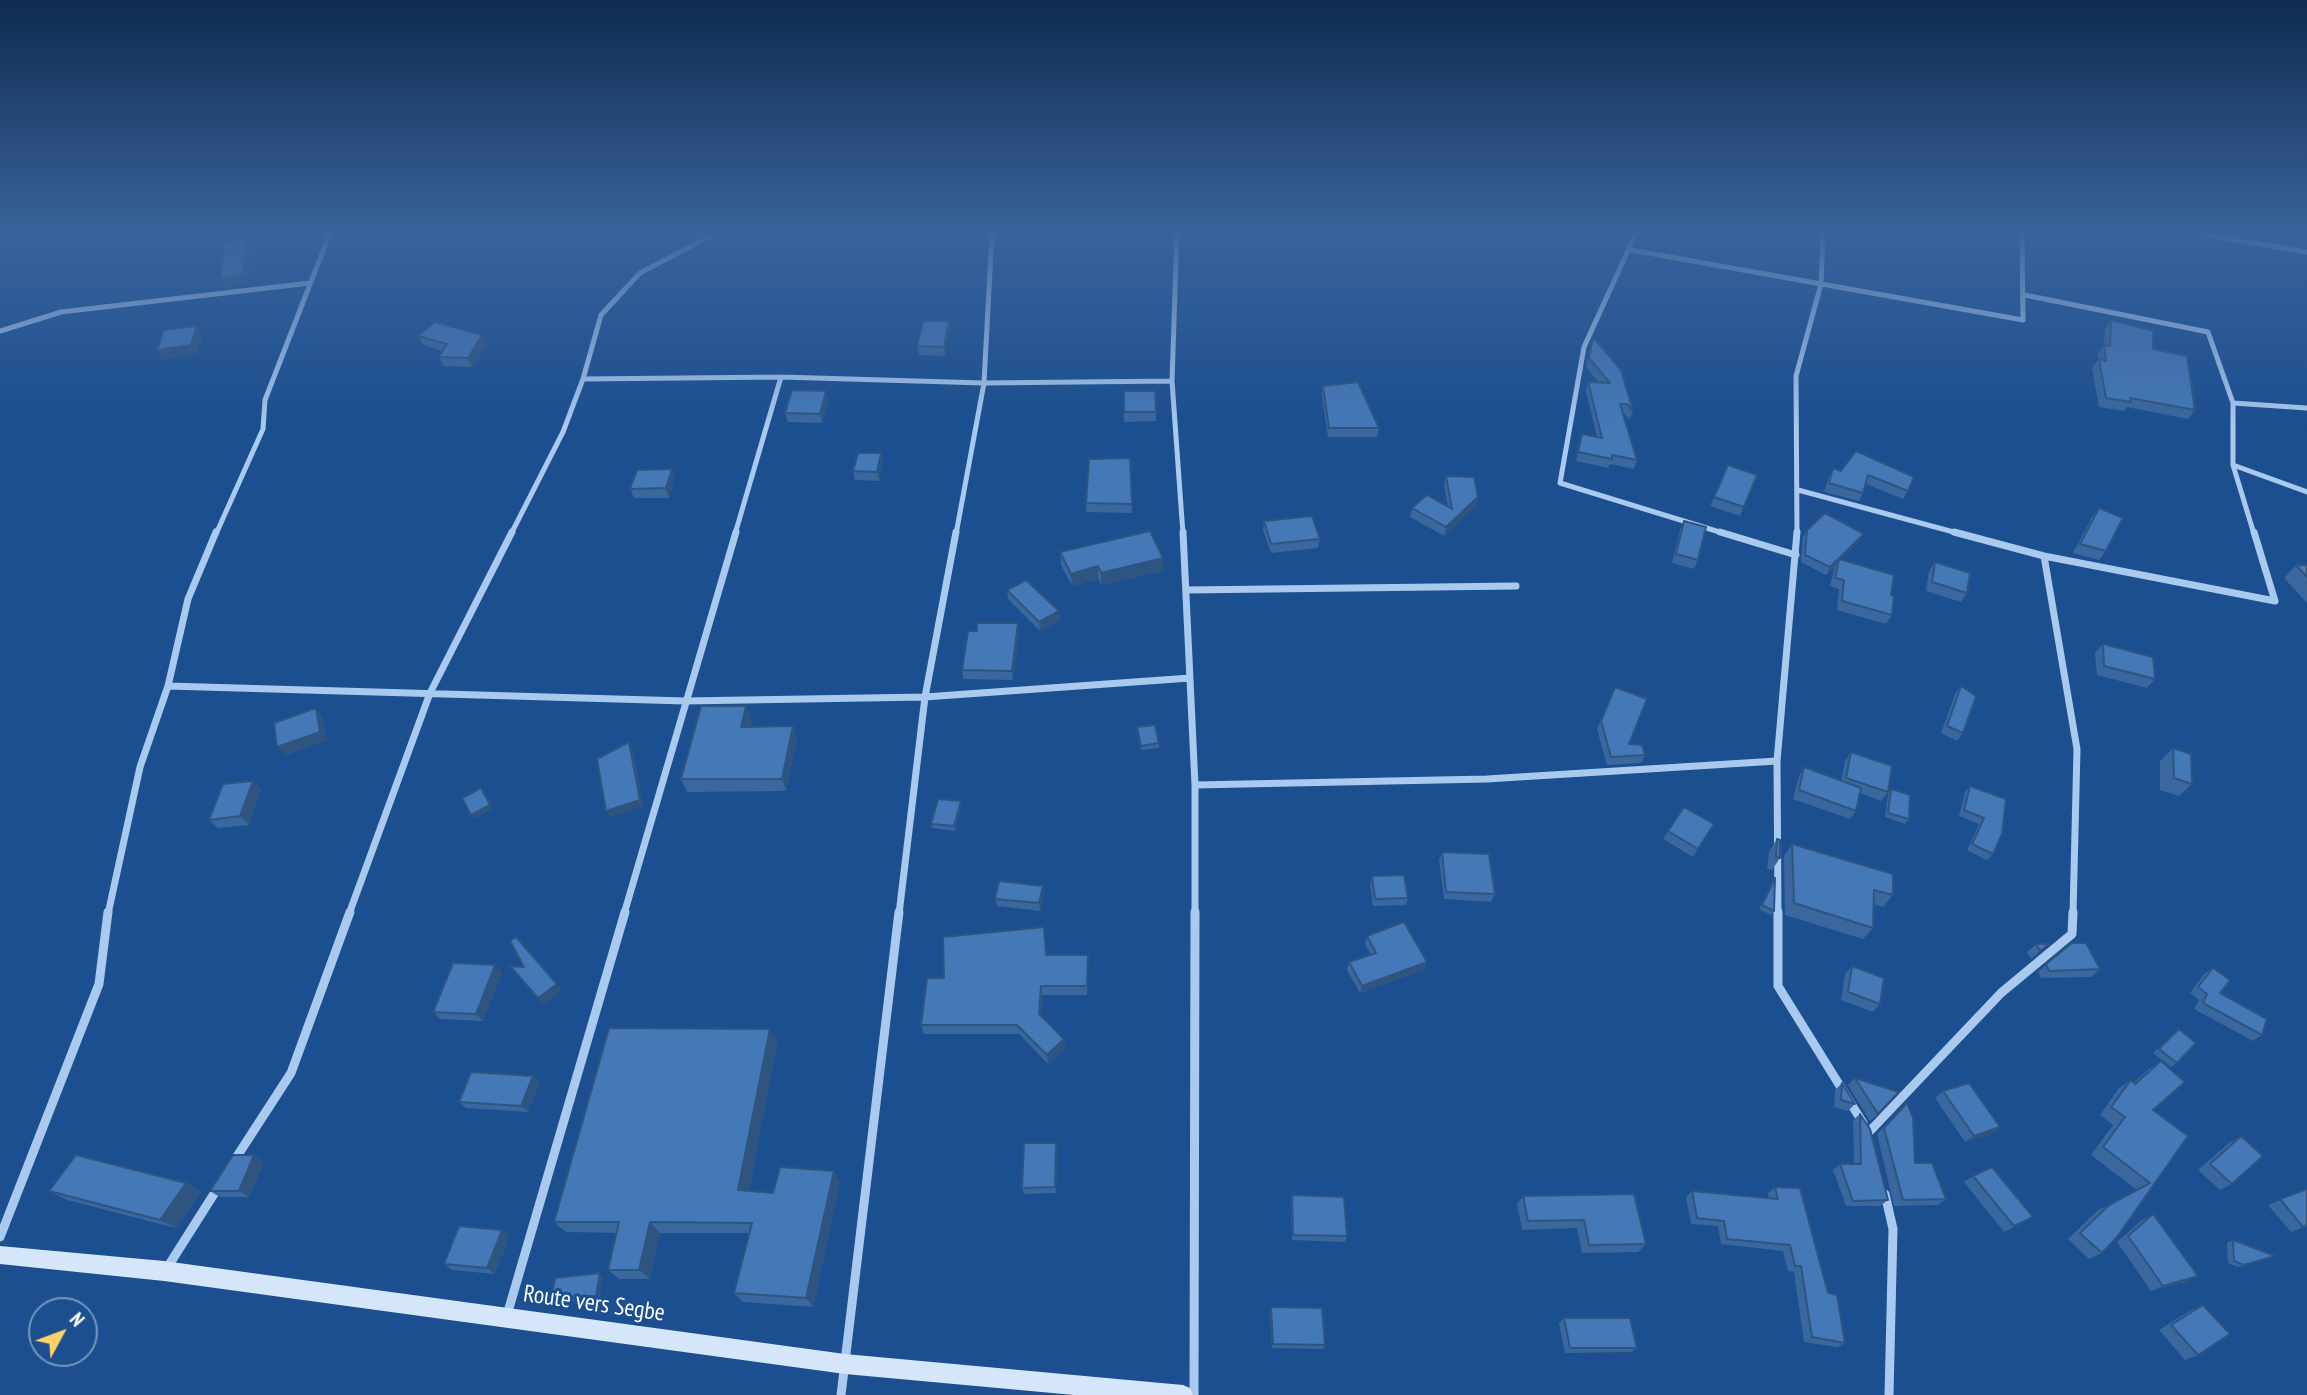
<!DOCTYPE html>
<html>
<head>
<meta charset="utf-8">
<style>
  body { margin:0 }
  #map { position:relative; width:2307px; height:1395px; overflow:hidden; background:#1b4f8f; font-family:"PT Sans Narrow",sans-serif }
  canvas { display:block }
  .north { position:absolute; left:28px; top:1297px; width:70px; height:70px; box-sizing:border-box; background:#1b4f8f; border:2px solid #7695bc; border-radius:50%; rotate:49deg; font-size:19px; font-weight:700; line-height:28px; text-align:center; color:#fff }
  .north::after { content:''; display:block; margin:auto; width:24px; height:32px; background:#ffd166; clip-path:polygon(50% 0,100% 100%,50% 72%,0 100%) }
</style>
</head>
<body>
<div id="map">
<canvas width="2307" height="1395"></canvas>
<div class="north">N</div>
</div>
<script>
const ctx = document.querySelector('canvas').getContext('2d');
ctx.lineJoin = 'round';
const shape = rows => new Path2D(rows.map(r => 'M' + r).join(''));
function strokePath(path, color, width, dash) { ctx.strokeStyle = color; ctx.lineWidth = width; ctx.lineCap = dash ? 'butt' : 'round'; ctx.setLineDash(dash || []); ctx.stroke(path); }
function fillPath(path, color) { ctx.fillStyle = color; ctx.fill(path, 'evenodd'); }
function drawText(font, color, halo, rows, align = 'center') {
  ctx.font = font + ' "PT Sans Narrow",sans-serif'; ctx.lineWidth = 6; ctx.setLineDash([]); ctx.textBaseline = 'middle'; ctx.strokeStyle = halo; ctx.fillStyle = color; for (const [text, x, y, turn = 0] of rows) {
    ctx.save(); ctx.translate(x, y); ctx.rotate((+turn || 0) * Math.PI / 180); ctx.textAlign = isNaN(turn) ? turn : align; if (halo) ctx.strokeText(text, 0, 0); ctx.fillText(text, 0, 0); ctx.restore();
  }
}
strokePath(shape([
  [1177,233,1172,381,1183,534],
  [1636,233,1584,347,1560,483,1726,534],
  [2195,233,2307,252],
  [1631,250,2023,320,2022,233],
  [2025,295,2208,332,2233,403,2233,465,2254,534],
  [0,331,61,312,310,283],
  [583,379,781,377,984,383,1172,381],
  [2233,403,2307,408],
  [2233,465,2307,492],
  [1798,490,1961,534],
  [216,534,263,429,265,400,330,233],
  [511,534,563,432,583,379,601,315,640,273,716,233],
  [735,534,781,377],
  [956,534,984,383,992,233],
  [1797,534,1796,376,1821,284,1823,233]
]), '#a9c9ee', 5);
strokePath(shape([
  [1183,532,1195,785,1195,914],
  [1720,532,1796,555],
  [1954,532,2044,556,2275,601,2254,532],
  [2044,556,2077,749,2073,914],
  [1187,590,1516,586],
  [168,686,685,701,925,697,1190,678],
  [1195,785,1487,779,1777,761],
  [108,914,140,767,168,686,188,599,216,532],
  [349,914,430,693,512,532],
  [624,914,736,532],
  [899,914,925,697,956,532],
  [1778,914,1777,761,1797,532]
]), '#a9c9ee', 7);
strokePath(shape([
  [1778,912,1778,986,1863,1123],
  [1869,1132,2001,993,2072,934,2073,912],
  [234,1161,291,1073,350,912],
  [1885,1194,1893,1229,1889,1395],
  [0,1237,99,984,108,912],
  [167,1268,219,1186],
  [507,1315,625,912],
  [841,1395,899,912],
  [1194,1395,1195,912]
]), '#a9c9ee', 9);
fillPath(shape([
  [0,1246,164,1261,845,1354,1183,1385,1190,1388,1193,1395,1074,1395,845,1374,164,1281,0,1264,0,1246]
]), '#d6e6fa');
fillPath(shape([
  [1675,233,1701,233,1698,240,1675,234],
  [2111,320,2153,349,2195,410,2188,419,2127,407,2124,411,2099,407,2092,368,2098,360,2098,354,2104,345,2105,329],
  [949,321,950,330,945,356,919,355,917,346],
  [418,336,487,344,472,367,444,366,439,357,443,351,423,345],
  [1593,337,1633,411,1629,420,1624,413,1622,412,1637,460,1634,469,1610,464,1608,468,1576,461,1582,434,1597,437,1586,391,1588,382,1599,383,1586,366],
  [1323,386,1379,428,1377,437,1328,437,1322,395],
  [826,391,828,400,822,423,788,422,785,413],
  [1124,391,1155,391,1156,421,1124,422],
  [1856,451,1908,491,1903,499,1866,484,1863,493,1859,501,1824,492,1829,477,1833,468,1841,471],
  [1130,458,1132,513,1086,512,1086,503],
  [883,462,879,481,855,480,853,471],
  [1728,465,1744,507,1740,516,1710,506],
  [1446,476,1476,506,1444,536,1410,517,1412,508,1448,507,1444,485],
  [675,478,669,498,634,498,630,489],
  [2099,508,2106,551,2099,560,2073,553,2092,517],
  [1264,521,1320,539,1318,548,1271,553,1263,530],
  [1684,521,1698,560,1694,569,1672,563,1680,530],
  [1807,530,1859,541,1841,559,1891,595,1892,615,1886,624,1837,610,1839,589,1830,586,1834,568,1836,565,1826,575,1801,562,1803,537],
  [1060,552,1163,558,1163,571,1101,585,1098,579,1072,586,1061,565],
  [1935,562,1967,593,1961,602,1926,591,1929,571],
  [2296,565,2307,565,2307,603,2284,578],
  [1007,590,1059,611,1060,620,1040,631,1008,599],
  [1018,623,1019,631,1013,680,963,679,962,670,977,631],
  [2103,644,2155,679,2147,688,2097,675,2095,653],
  [1961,686,1963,733,1957,741,1941,733,1955,694],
  [1615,687,1629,744,1645,755,1641,763,1607,765,1597,729],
  [751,719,750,727,797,739,786,791,687,792,681,779],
  [1137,727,1159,743,1159,748,1141,750],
  [2173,748,2192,784,2179,796,2160,790,2160,761],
  [1851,752,1888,792,1881,801,1860,793,1856,811,1850,819,1793,799,1799,776,1804,767,1841,781,1845,761],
  [253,781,261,789,249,825,218,828,209,820],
  [1970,786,2006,799,1993,854,1987,860,1967,850,1979,824,1959,816,1965,792],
  [1891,789,1909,819,1905,824,1885,817,1888,793],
  [961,801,961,806,955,831,932,828,931,824],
  [1714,824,1693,857,1663,839,1668,831],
  [1777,839,1780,858,1772,870,1767,869,1769,852],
  [1792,844,1893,895,1883,907,1874,904,1873,928,1863,939,1785,915,1784,856],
  [1442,852,1495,894,1491,902,1444,899,1439,860],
  [1372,876,1408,898,1406,905,1373,906,1370,884],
  [1775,878,1774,911,1771,915,1759,909],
  [1044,894,1040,911,997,906,995,899],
  [1367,936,1425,969,1360,993,1347,970,1349,962,1371,955,1365,944],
  [1045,937,1046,955,1088,955,1088,964,1087,995,1042,995,1041,1016,1064,1039,1066,1048,1048,1064,1019,1034,924,1034,921,1025,944,978],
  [2072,943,2100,969,2091,977,2041,978,2038,972],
  [2036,944,2040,951,2031,959,2027,952],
  [1852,966,1880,1004,1873,1012,1841,1000,1845,974],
  [2213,968,2220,993,2262,1035,2253,1041,2194,1009,2199,1000,2190,993,2204,974],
  [502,972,483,1021,440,1019,433,1012],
  [770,1029,777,1042,749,1191,773,1193,834,1171,840,1182,813,1307,743,1302,734,1293,749,1233,660,1233,650,1279,619,1279,608,1270,617,1233,566,1232,554,1222],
  [2179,1029,2177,1063,2171,1067,2153,1053],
  [2161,1061,2153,1110,2188,1136,2102,1253,2089,1259,2068,1239,2097,1211,2137,1190,2091,1155,2113,1125,2100,1115,2119,1088,2131,1080,2134,1082,2149,1069],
  [533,1076,539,1083,528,1112,466,1108,459,1102],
  [1855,1078,1878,1114,1870,1121,1848,1085],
  [1842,1083,1855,1104,1848,1111,1834,1107,1835,1090],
  [1943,1091,2000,1127,1992,1134,1965,1142,1935,1098],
  [1907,1103,1915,1163,1946,1199,1938,1205,1894,1206,1877,1134,1900,1110],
  [1860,1114,1888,1200,1880,1206,1846,1206,1833,1170,1840,1164,1854,1164,1853,1120],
  [2241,1136,2232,1184,2220,1190,2198,1170,2229,1143],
  [1056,1143,1057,1149,1056,1193,1024,1194,1022,1188],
  [264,1161,249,1197,220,1197,210,1191],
  [1973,1176,2023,1223,2004,1232,1964,1182],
  [186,1183,201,1192,176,1228,67,1200,49,1191],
  [1775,1187,1828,1293,1845,1343,1837,1347,1804,1342,1794,1272,1788,1271,1783,1251,1721,1244,1718,1226,1691,1224,1686,1197,1692,1191,1769,1198,1768,1193],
  [2307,1189,2307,1226,2291,1232,2268,1205],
  [1292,1195,1347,1236,1345,1242,1292,1240,1291,1201],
  [1523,1196,1646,1244,1638,1252,1582,1253,1577,1228,1522,1230,1517,1204],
  [2153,1214,2186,1282,2151,1291,2117,1242,2142,1220],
  [502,1230,509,1236,495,1274,452,1270,444,1264],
  [2233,1240,2268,1259,2238,1267,2228,1263,2227,1243],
  [603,1276,599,1299,554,1303,551,1301],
  [2203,1305,2198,1355,2185,1360,2159,1330,2191,1310],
  [1271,1307,1325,1345,1323,1349,1272,1348,1270,1312],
  [1564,1318,1637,1348,1631,1352,1565,1353,1559,1323]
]), '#3a679d');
fillPath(shape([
  [247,238,253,247,249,284,225,288,220,279],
  [949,321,950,330,945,356,944,347],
  [197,326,203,335,197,354,163,359,157,350],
  [482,335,487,344,472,367,468,358],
  [826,391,828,400,822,423,820,414],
  [881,453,883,462,879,481,877,472],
  [672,469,675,478,669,498,666,488],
  [1478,497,1476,506,1444,536,1446,527],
  [1864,534,1859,541,1838,562,1839,559,1836,565,1826,575,1830,567],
  [1163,558,1163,571,1101,585,1101,573],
  [1098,566,1098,579,1072,586,1071,574],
  [1059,611,1060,620,1040,631,1039,622],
  [1018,623,1019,631,1013,680,1012,671],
  [746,706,751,719,747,739,741,727],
  [316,708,323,717,327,740,285,756,277,747],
  [793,726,797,739,786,791,782,779],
  [629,742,633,749,644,806,610,817,606,811],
  [253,781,261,789,249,825,240,816],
  [481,788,492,809,474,819,471,815],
  [961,801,961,806,955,831,954,826],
  [1043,886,1044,894,1040,911,1039,903],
  [1427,962,1425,969,1360,993,1362,986],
  [495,965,502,972,483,1021,476,1014],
  [557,984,562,990,543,1005,538,998],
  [1041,986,1042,995,1040,1023,1039,1014],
  [770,1029,777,1042,747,1201,738,1190],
  [1064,1039,1066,1048,1048,1064,1047,1055],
  [533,1076,539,1083,528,1112,521,1106],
  [2000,1127,1992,1134,1965,1142,1974,1136],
  [1056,1143,1057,1149,1056,1193,1055,1187],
  [254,1155,264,1161,249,1197,239,1191],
  [834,1171,840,1182,813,1307,806,1298],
  [186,1183,201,1192,176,1228,160,1220],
  [650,1222,660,1233,650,1279,639,1270],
  [502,1230,509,1236,495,1274,487,1268],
  [600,1273,603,1276,599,1299,596,1296],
  [2198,1276,2186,1282,2151,1291,2163,1286]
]), '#305480');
const building = shape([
  [247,238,243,275,220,279,225,242,247,238],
  [2111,320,2153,331,2153,349,2187,356,2195,410,2130,398,2131,402,2106,398,2099,359,2106,361,2104,345,2110,346,2111,320],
  [923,321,949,321,944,347,917,346,923,321],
  [435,322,482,335,468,358,439,357,447,344,418,336,435,322],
  [197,326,191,345,157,350,164,330,197,326],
  [1593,337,1621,370,1633,411,1627,404,1620,404,1637,460,1612,455,1612,459,1578,452,1582,434,1602,438,1588,382,1610,383,1589,358,1593,337],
  [1358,382,1379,428,1329,428,1323,386,1358,382],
  [792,390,826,391,820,414,785,413,792,390],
  [1124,391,1155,391,1156,412,1124,412,1124,391],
  [1856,451,1914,477,1908,491,1868,475,1863,493,1829,483,1833,468,1841,471,1856,451],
  [858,453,881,453,877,472,853,471,858,453],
  [1130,458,1132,504,1086,503,1089,459,1130,458],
  [1728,465,1757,475,1744,507,1714,497,1728,465],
  [672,469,666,488,630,489,637,470,672,469],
  [1446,476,1474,477,1478,497,1446,527,1412,508,1427,495,1452,509,1446,476],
  [2099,508,2123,518,2106,551,2080,544,2099,508],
  [1825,513,1864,534,1830,567,1805,555,1807,530,1825,513],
  [1312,516,1320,539,1271,544,1264,521,1312,516],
  [1684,521,1706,527,1698,560,1676,554,1684,521],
  [1150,531,1163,558,1101,573,1098,566,1071,574,1060,552,1150,531],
  [1839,559,1894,575,1891,595,1894,596,1892,615,1842,601,1844,580,1835,578,1839,559],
  [1935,562,1970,573,1967,593,1932,582,1935,562],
  [2296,565,2307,565,2307,577,2296,565],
  [1026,580,1059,611,1039,622,1007,590,1026,580],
  [977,623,1018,623,1012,671,962,670,968,631,977,631,977,623],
  [2103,644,2153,657,2155,679,2104,666,2103,644],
  [1961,686,1976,696,1963,733,1947,726,1961,686],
  [1615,687,1647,699,1629,744,1642,745,1645,755,1611,757,1601,721,1615,687],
  [701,706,746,706,741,727,793,726,782,779,681,779,701,706],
  [316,708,320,732,277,747,274,723,316,708],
  [1155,725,1159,743,1141,746,1137,727,1155,725],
  [629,742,640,800,606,811,597,759,629,742],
  [2173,748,2191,754,2192,784,2174,778,2173,748],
  [1851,752,1892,766,1888,792,1846,778,1851,752],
  [1804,767,1861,788,1856,811,1799,790,1804,767],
  [253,781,240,816,209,820,223,784,253,781],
  [1970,786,2006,799,2002,834,1993,854,1972,844,1984,818,1964,810,1970,786],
  [481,788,490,805,471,815,462,798,481,788],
  [1891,789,1910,795,1909,819,1888,813,1891,789],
  [938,799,961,801,954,826,931,824,938,799],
  [1684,807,1714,824,1698,849,1668,831,1684,807],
  [1777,839,1780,840,1780,858,1776,857,1777,839],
  [1792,844,1893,874,1893,895,1874,890,1873,928,1794,903,1792,844],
  [1442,852,1489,854,1495,894,1446,892,1442,852],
  [1404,875,1408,898,1375,899,1372,876,1404,875],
  [1775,878,1774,911,1762,905,1775,878],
  [999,881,1043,886,1039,903,995,899,999,881],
  [1404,922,1427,962,1362,986,1349,962,1376,953,1367,936,1404,922],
  [1044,927,1046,955,1088,955,1087,986,1041,986,1039,1014,1064,1039,1047,1055,1017,1025,921,1025,927,978,944,978,943,937,1044,927],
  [516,937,557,984,538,998,510,966,524,967,510,941,516,937],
  [2072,943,2086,943,2100,969,2049,971,2046,964,2072,943],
  [2036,944,2049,944,2040,951,2036,944],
  [453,963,495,965,476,1014,433,1012,453,963],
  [1852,966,1884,978,1880,1004,1848,992,1852,966],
  [2213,968,2230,980,2220,993,2267,1019,2262,1035,2203,1003,2207,994,2198,987,2213,968],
  [609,1028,770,1029,738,1190,773,1193,780,1167,834,1171,806,1298,734,1293,752,1223,650,1222,639,1270,608,1270,619,1222,554,1222,609,1028],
  [2179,1029,2196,1043,2177,1063,2159,1049,2179,1029],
  [2161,1061,2185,1082,2153,1110,2188,1136,2117,1237,2102,1253,2080,1233,2109,1205,2150,1183,2103,1147,2125,1117,2111,1107,2131,1080,2135,1084,2161,1061],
  [471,1072,533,1076,521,1106,459,1102,471,1072],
  [1855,1078,1899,1092,1878,1114,1855,1078],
  [1842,1083,1855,1104,1841,1100,1842,1083],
  [1969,1083,2000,1127,1974,1136,1943,1091,1969,1083],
  [1907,1103,1913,1118,1915,1163,1932,1163,1946,1199,1903,1200,1884,1128,1907,1103],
  [1860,1114,1870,1129,1888,1200,1853,1201,1840,1164,1861,1164,1860,1114],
  [2241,1136,2263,1156,2232,1184,2210,1164,2241,1136],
  [1024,1143,1056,1143,1055,1187,1022,1188,1024,1143],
  [76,1155,186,1183,160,1220,49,1191,76,1155],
  [233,1155,254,1155,239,1191,210,1191,233,1155],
  [1992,1167,2033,1217,2014,1226,1973,1176,1992,1167],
  [1775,1187,1800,1188,1828,1293,1837,1295,1845,1343,1812,1337,1801,1266,1795,1266,1790,1245,1727,1239,1724,1221,1697,1218,1692,1191,1778,1199,1775,1187],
  [2307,1189,2307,1225,2303,1227,2280,1199,2307,1189],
  [1634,1194,1646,1244,1589,1245,1584,1220,1528,1221,1523,1196,1634,1194],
  [1292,1195,1344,1197,1347,1236,1293,1235,1292,1195],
  [2153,1214,2198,1276,2163,1286,2128,1236,2153,1214],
  [459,1226,502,1230,487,1268,444,1264,459,1226],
  [2233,1240,2275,1256,2244,1265,2234,1261,2233,1240],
  [600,1273,596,1296,551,1301,555,1278,600,1273],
  [2203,1305,2230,1334,2198,1355,2171,1325,2203,1305],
  [1271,1307,1322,1308,1325,1345,1273,1344,1271,1307],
  [1564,1318,1630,1318,1637,1348,1570,1348,1564,1318]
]);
fillPath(building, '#4478b7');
strokePath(building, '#305480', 2);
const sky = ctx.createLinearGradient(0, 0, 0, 428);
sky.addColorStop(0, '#0f2b4f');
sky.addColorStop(0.54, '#39639b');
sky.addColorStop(1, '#39639b00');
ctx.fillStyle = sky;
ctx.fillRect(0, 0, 2307, 428);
drawText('24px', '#fff', '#1b4f8f', [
  ["Route vers Segbe",594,1304,8]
]);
</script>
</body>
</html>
